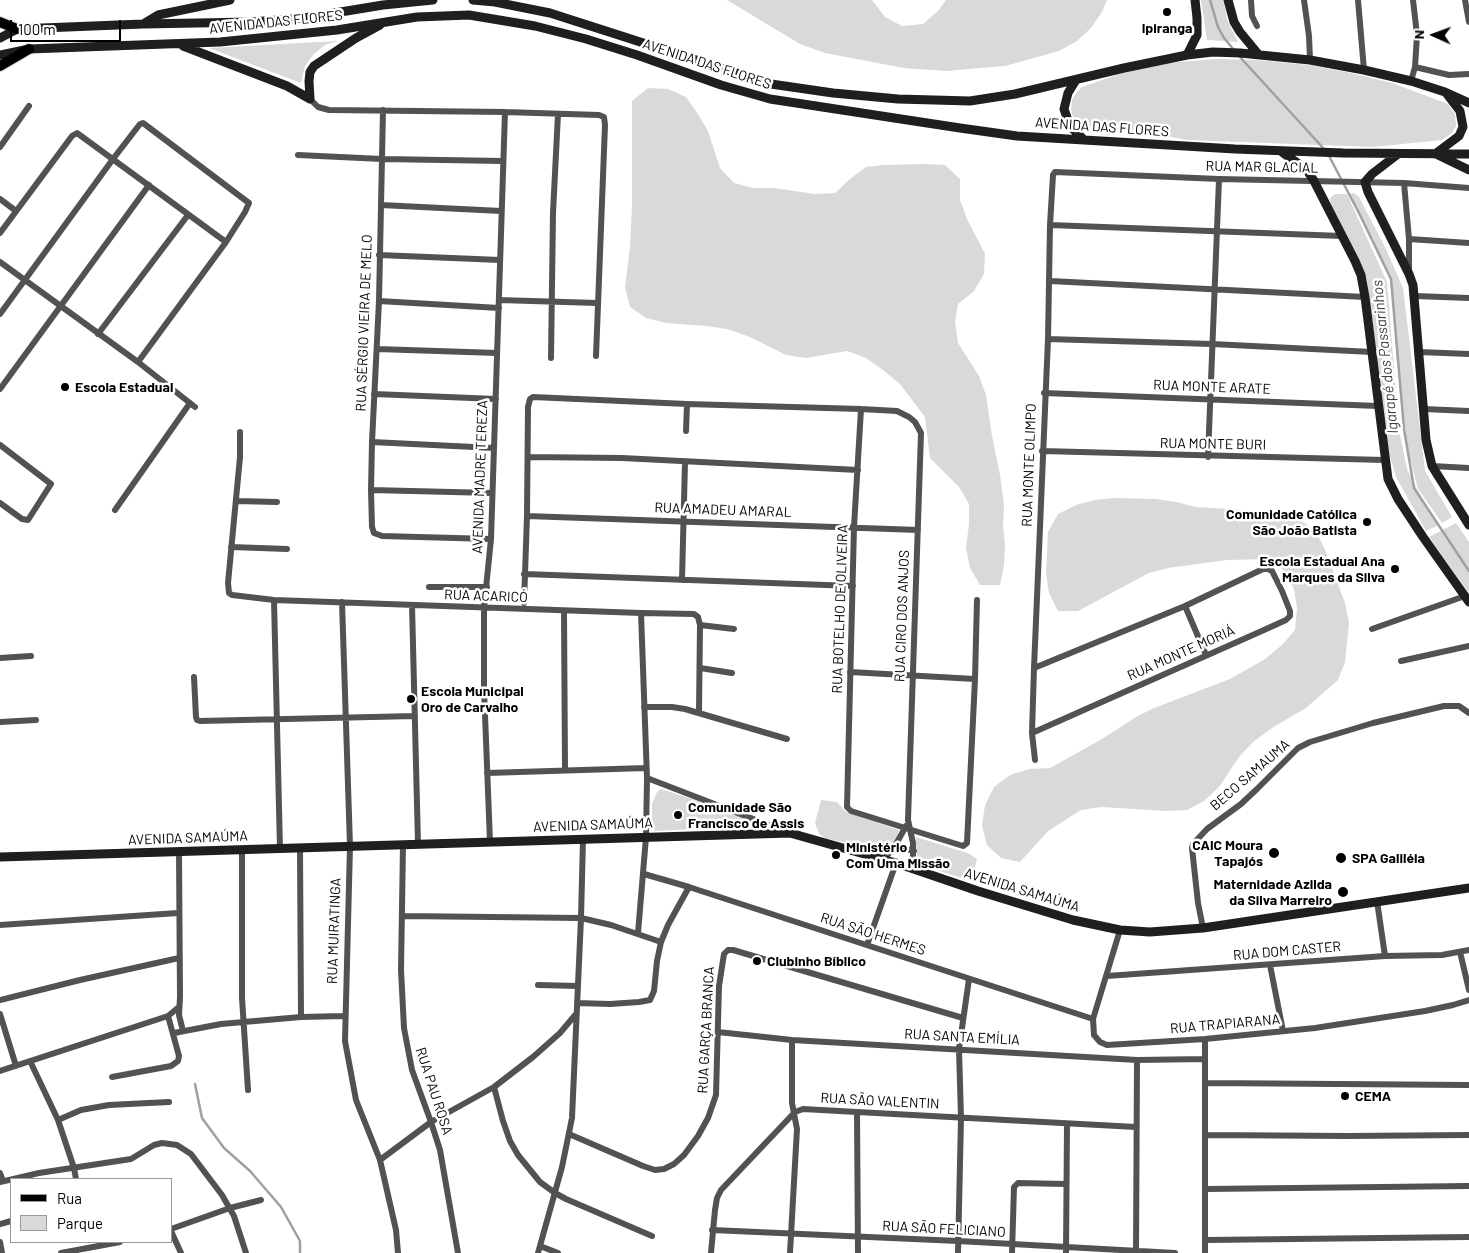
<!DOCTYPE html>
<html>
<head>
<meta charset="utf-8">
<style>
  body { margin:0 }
  #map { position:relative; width:1469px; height:1253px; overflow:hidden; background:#fff; font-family:Barlow,sans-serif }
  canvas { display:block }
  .legend { position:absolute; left:10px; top:1178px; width:162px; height:65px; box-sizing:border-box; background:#fff; border:1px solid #999; margin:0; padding:6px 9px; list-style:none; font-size:15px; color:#000 }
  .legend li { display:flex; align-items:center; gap:10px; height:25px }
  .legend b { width:25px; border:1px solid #999 }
  .north { position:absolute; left:1409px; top:10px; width:50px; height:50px; -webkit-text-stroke:4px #fff; paint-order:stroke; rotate:272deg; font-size:14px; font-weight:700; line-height:20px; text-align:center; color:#000 }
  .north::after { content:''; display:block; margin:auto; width:18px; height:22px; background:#000; clip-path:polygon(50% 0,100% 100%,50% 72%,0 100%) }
  .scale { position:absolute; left:10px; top:20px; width:111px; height:22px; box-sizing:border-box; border:2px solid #000; border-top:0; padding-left:6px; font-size:15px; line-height:18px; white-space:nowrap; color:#000; -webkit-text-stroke:4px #fff; paint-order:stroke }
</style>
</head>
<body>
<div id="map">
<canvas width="1469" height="1253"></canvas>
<ul class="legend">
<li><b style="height:6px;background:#000"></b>Rua</li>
<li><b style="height:14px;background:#d9d9d9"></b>Parque</li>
</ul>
<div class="north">N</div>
<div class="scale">100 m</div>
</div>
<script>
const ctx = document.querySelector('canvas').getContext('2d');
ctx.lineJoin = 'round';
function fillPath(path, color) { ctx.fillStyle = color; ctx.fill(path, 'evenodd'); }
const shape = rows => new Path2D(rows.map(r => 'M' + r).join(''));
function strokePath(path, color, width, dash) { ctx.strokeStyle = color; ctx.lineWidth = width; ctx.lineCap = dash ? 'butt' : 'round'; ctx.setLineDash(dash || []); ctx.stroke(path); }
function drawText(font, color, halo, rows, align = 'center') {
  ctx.font = font + ' Barlow,sans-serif'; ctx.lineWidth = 5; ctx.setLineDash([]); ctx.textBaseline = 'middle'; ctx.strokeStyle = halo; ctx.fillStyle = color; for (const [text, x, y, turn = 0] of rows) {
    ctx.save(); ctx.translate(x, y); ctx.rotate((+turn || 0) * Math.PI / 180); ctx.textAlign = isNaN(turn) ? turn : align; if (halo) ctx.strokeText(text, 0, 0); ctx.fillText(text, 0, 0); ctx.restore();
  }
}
fillPath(shape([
  [727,0,872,0,885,17,902,26,923,24,938,11,946,0,1107,0,1102,12,1091,28,1077,41,1059,51,1005,66,946,71,904,68,825,53,800,44],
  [1201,0,1223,0,1228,22,1238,42,1207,40],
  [338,41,325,45,314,54,305,66,301,83,209,48],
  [1216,59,1256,60,1309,65,1351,73,1392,83,1448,104,1455,114,1456,126,1452,133,1442,140,1373,147,1187,140,1150,133,1082,126,1073,117,1071,109,1072,100,1076,93,1082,87,1128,71,1165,63],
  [648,88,668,89,686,97,698,114,708,131,720,168,734,183,753,188,774,188,815,194,835,193,850,179,866,167,884,165,925,164,945,165,960,179,960,200,967,219,985,254,984,274,974,291,958,304,955,322,958,343,979,376,986,395,992,436,1000,475,1004,505,1003,525,1005,545,1004,565,1000,585,980,585,970,568,966,548,969,524,969,504,959,487,930,458,925,417,900,384,883,370,866,358,847,351,806,358,786,355,750,337,727,329,707,326,666,323,646,318,630,307,625,287,630,247,632,205,632,101],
  [1354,193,1359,197,1385,247,1403,288,1425,471,1452,517,1442,523,1418,489,1408,451,1397,361,1391,276,1348,194],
  [1335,194,1347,194,1387,282,1399,430,1407,469,1420,495,1439,525,1426,531,1396,477,1390,456,1367,280,1331,205,1330,198],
  [1115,498,1156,499,1176,502,1196,507,1277,512,1296,518,1314,529,1324,547,1345,603,1349,623,1345,662,1338,680,1306,708,1272,728,1253,742,1239,757,1219,787,1204,801,1187,810,1167,811,1101,807,1081,810,1048,831,1020,862,1001,858,987,845,982,826,985,805,994,787,1010,775,1029,769,1050,768,1102,739,1136,717,1154,708,1230,679,1265,659,1282,645,1295,630,1297,608,1294,589,1285,571,1268,559,1227,560,1168,568,1149,573,1078,611,1058,611,1049,593,1046,573,1048,532,1058,514,1076,505,1095,500],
  [1456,523,1469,542,1469,593,1429,537],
  [661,789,732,812,756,822,759,826,655,831,652,827,652,804,657,792],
  [821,800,837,802,846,812,899,830,895,842,890,849,883,853,877,853,852,844,825,838,819,834,815,823],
  [916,837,970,854,977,859,972,879,969,880,923,866,917,858]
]), '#d9d9d9');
strokePath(shape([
  [1210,0,1218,27,1224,38,1234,50],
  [1239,56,1325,150],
  [1328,154,1359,213,1391,279,1404,429,1414,488,1469,571],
  [195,1084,202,1118,224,1148,250,1171,281,1207,300,1241,300,1253]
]), '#a0a0a0', 2.5);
const primary = shape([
  [0,22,17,29],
  [0,66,29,49]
]);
strokePath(primary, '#dbdbdb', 12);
strokePath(shape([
  [1251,0,1252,16,1257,26],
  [1304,0,1309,36,1310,60],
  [1358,0,1364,70],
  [1465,0,1469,22],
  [1415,67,1449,75,1469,74],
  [1411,81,1415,67,1417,35,1413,0],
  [310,99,318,107,329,110,505,112,599,115,604,117,605,125,596,356],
  [383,110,379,301,372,442,371,490,372,527,374,533,382,536,491,539],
  [0,147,29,106],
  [298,155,382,159,503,161],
  [1404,183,1409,239,1409,271],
  [0,199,16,211],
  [381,205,501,211],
  [1050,225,1342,236],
  [0,233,72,136,77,133,226,242],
  [1409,239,1469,243],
  [379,255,500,260],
  [0,262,138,362,195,407],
  [1050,281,1365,297],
  [1415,296,1469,298],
  [499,300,597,303],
  [379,301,499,308],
  [0,314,113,159,140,124,143,123,249,203,245,212,226,242,138,362],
  [98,334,188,215],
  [1048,339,1212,344,1372,352],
  [377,349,497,353],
  [1419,352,1469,354],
  [551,358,553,213,558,114],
  [0,389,149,185],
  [1044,393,1378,406],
  [374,394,496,399],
  [861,409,854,527,847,807,851,811,963,846,967,843,975,679,977,600],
  [1424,409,1469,411],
  [686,431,687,404],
  [240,432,240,457,228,583,229,593,232,595,274,600,641,613,694,614,698,617,700,625,699,712],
  [372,442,494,448],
  [0,445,51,484,28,520,22,519,0,503],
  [1042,451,1384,460],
  [528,457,622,458,858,470],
  [1208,457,1219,179],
  [1432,466,1469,468],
  [371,490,492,493],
  [236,501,277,502],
  [115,510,190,403],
  [527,516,918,530],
  [231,547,287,549],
  [524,574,853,586],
  [682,580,685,462],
  [429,587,487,587],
  [274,600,280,849],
  [342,602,350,846,345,1041,356,1100,380,1160,396,1230,398,1253],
  [524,603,527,516,528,407,530,399,533,397,687,404,861,409,897,411,909,417,915,422,921,433,908,820,913,843,913,869],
  [412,605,418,844],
  [1185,606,1206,655],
  [564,611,565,770],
  [700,625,734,629],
  [1372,629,1465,596],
  [0,658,31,656],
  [1401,661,1469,646],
  [700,668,732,673],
  [850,672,975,679],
  [194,677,196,717,197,720,200,721,415,716],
  [644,707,672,707,685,709,787,739],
  [0,722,36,720],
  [1032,733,1264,630,1286,620,1290,616,1290,611,1282,591,1272,571,1268,569,1263,569,1185,606,1034,668],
  [1035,760,1032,733,1034,668,1048,339,1050,225,1053,175,1055,172,1219,179,1404,183,1469,188],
  [487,773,646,768],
  [647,778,787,832],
  [490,842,484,689,484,608,491,539,505,112],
  [403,845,401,970,404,1028,412,1070,431,1122,440,1150,458,1253],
  [895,846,914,851],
  [300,848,301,1017],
  [242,850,242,998,248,1090],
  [179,852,180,997,179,1015,183,1031],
  [883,860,895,846,906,826],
  [644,874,689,887,1093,1019],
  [1377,901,1385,956],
  [402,916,581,918,611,925,661,942],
  [0,925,178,913],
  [1203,928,1198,903,1192,848,1193,844,1207,829,1241,804,1257,789,1298,748,1310,742,1373,723,1444,706,1459,706,1469,713],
  [1120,930,1093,1019,1094,1035,1100,1042,1107,1045,1205,1039,1315,1028,1425,1011,1453,1005,1469,1000],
  [638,933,646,837,647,778,641,613],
  [867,945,896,863],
  [1460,952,1469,990],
  [1270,965,1283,1031],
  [1107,976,1385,956,1442,955,1469,950],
  [538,985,578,986],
  [0,1000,80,980,179,958],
  [577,1003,610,1004,639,1002,650,1000,654,991,657,961,661,942,668,925,689,887],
  [0,1014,16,1066],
  [718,1032,792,1040,1137,1060,1205,1059],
  [174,1033,221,1024,301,1017,344,1016],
  [1205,1039,1205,1253],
  [30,1061,58,1120,74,1168,76,1179],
  [0,1071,168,1016,179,1007],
  [112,1077,171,1066,178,1061,179,1056,168,1016],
  [1206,1083,1469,1085],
  [494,1087,503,1121,510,1141,518,1155,540,1182,555,1193,566,1199,652,1236],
  [857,1112,858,1253],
  [58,1120,81,1110,109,1105,169,1102],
  [569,1134,643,1166,655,1170,664,1169,674,1164,684,1155,698,1136,708,1118,716,1095,719,986,724,954,728,950,733,950,963,1018],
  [1206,1135,1348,1136,1469,1135],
  [380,1160,431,1122,494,1087,533,1057,560,1033,576,1014],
  [0,1173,3,1181],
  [0,1182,39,1173,131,1159,154,1145,162,1143,177,1145,191,1154,222,1195,234,1216,246,1253],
  [1206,1189,1469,1186],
  [0,1224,11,1221],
  [171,1229,230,1208,261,1200],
  [712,1230,958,1241,1175,1253],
  [171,1231,181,1253],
  [1206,1240,1469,1237],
  [0,1242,2,1253],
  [540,1246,558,1253],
  [61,1253,120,1242],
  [538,1253,562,1167,572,1118,581,918,583,839],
  [711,1253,715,1210,717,1198,721,1190,795,1112,803,1109,857,1112,1136,1127],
  [790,1253,797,1129,792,1103,792,1040],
  [958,1253,961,1118,959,1049,969,979],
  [1012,1253,1014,1187,1018,1183,1066,1184],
  [1066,1253,1067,1124],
  [1136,1253,1137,1060]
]), '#525252', 6);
strokePath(shape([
  [473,0,495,2,550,13,771,84,833,93,898,99,970,101,1015,94,1124,68,1187,55,1213,52,1240,53,1310,60,1364,70,1411,81,1445,92,1469,103],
  [1228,0,1234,22,1240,32,1259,55],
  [143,24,158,15,230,0],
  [0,38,17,29,143,24,251,22,304,18,383,5,433,0],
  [183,46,287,86,310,99],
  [0,55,29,49,220,42,337,30,417,17,469,15,535,26,586,39,637,55,721,85,770,99,960,128,1017,136,1235,149,1343,153,1469,154],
  [1187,55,1197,35,1197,18,1195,0],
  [1076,80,1068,93,1064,109,1070,126,1084,140],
  [310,99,309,81,310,72,314,66,356,38,380,25],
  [1282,152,1307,170,1314,181,1355,261,1361,275,1365,297,1388,479,1398,499,1423,537,1469,602],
  [1398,154,1372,174,1365,182,1368,192,1409,274,1413,285,1426,440,1432,466,1469,525],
  [1435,154,1459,136,1463,127,1460,111,1447,94],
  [1438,155,1469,170],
  [0,857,790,833,896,863,978,891,1073,920,1120,930,1150,932,1203,928,1469,888]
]), '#1f1f1f', 9);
strokePath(primary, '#000', 10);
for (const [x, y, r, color] of [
  [1167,12,5,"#000"],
  [65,387,5,"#000"],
  [1367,522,5,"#000"],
  [1395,569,5,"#000"],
  [411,699,5,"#000"],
  [678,815,5,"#000"],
  [1274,853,6,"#000"],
  [836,855,5,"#000"],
  [1341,858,6,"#000"],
  [1343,892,6,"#000"],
  [757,961,5,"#000"],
  [1345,1096,5,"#000"]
]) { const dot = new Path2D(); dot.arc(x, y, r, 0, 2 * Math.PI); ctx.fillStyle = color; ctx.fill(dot); strokePath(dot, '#fff', 2); }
drawText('14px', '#000', '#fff', [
  ["AVENIDA DAS FLORES",276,22,-6],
  ["AVENIDA DAS FLORES",707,64,18],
  ["AVENIDA DAS FLORES",1102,127,4],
  ["RUA MAR GLACIAL",1262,167,1],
  ["RUA SÉRGIO VIEIRA DE MELO",364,323,-88],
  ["RUA MONTE ARATE",1212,387,2],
  ["RUA MONTE BURI",1213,444,1],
  ["RUA MONTE OLIMPO",1029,465,-88],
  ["AVENIDA MADRE TEREZA",480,477,-88],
  ["RUA AMADEU AMARAL",723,510,2],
  ["RUA ACARICÓ",486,596,2],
  ["RUA BOTELHO DE OLIVEIRA",840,609,-88],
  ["RUA CIRO DOS ANJOS",902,616,-88],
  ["RUA MONTE MORIÁ",1181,653,-24],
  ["BECO SAMAUMA",1250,775,-41],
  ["AVENIDA SAMAÚMA",593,825,-2],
  ["AVENIDA SAMAÚMA",188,838,-2],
  ["AVENIDA SAMAÚMA",1022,890,17],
  ["RUA MUIRATINGA",334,931,-88],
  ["RUA SÃO HERMES",873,934,18],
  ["RUA DOM CASTER",1287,951,-5],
  ["RUA TRAPIARANA",1225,1024,-5],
  ["RUA GARÇA BRANCA",706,1030,-87],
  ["RUA SANTA EMÍLIA",962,1037,3],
  ["RUA PAU ROSA",434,1091,72],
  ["RUA SÃO VALENTIN",880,1101,3],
  ["RUA SÃO FELICIANO",944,1229,3]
]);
drawText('bold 14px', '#000', '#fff', [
  ["Ipiranga",1167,28,"center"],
  ["Escola Estadual",75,387],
  ["Comunidade Católica",1357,514,"right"],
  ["São João Batista",1357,530,"right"],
  ["Escola Estadual Ana",1385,561,"right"],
  ["Marques da Silva",1385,577,"right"],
  ["Escola Municipal",421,691],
  ["Oro de Carvalho",421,707],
  ["Comunidade São",688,807],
  ["Francisco de Assis",688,823],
  ["CAIC Moura",1263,845,"right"],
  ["Tapajós",1263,861,"right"],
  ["Ministério",846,847],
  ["Com Uma Missão",846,863],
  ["SPA Galiléia",1352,858],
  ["Maternidade Azilda",1332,884,"right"],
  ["da Silva Marreiro",1332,900,"right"],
  ["Clubinho Bíblico",767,961],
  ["CEMA",1355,1096]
], 'left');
drawText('italic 15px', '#414141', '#fff', [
  ["Igarapé dos Passarinhos",1385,357,-96]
]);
</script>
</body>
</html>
